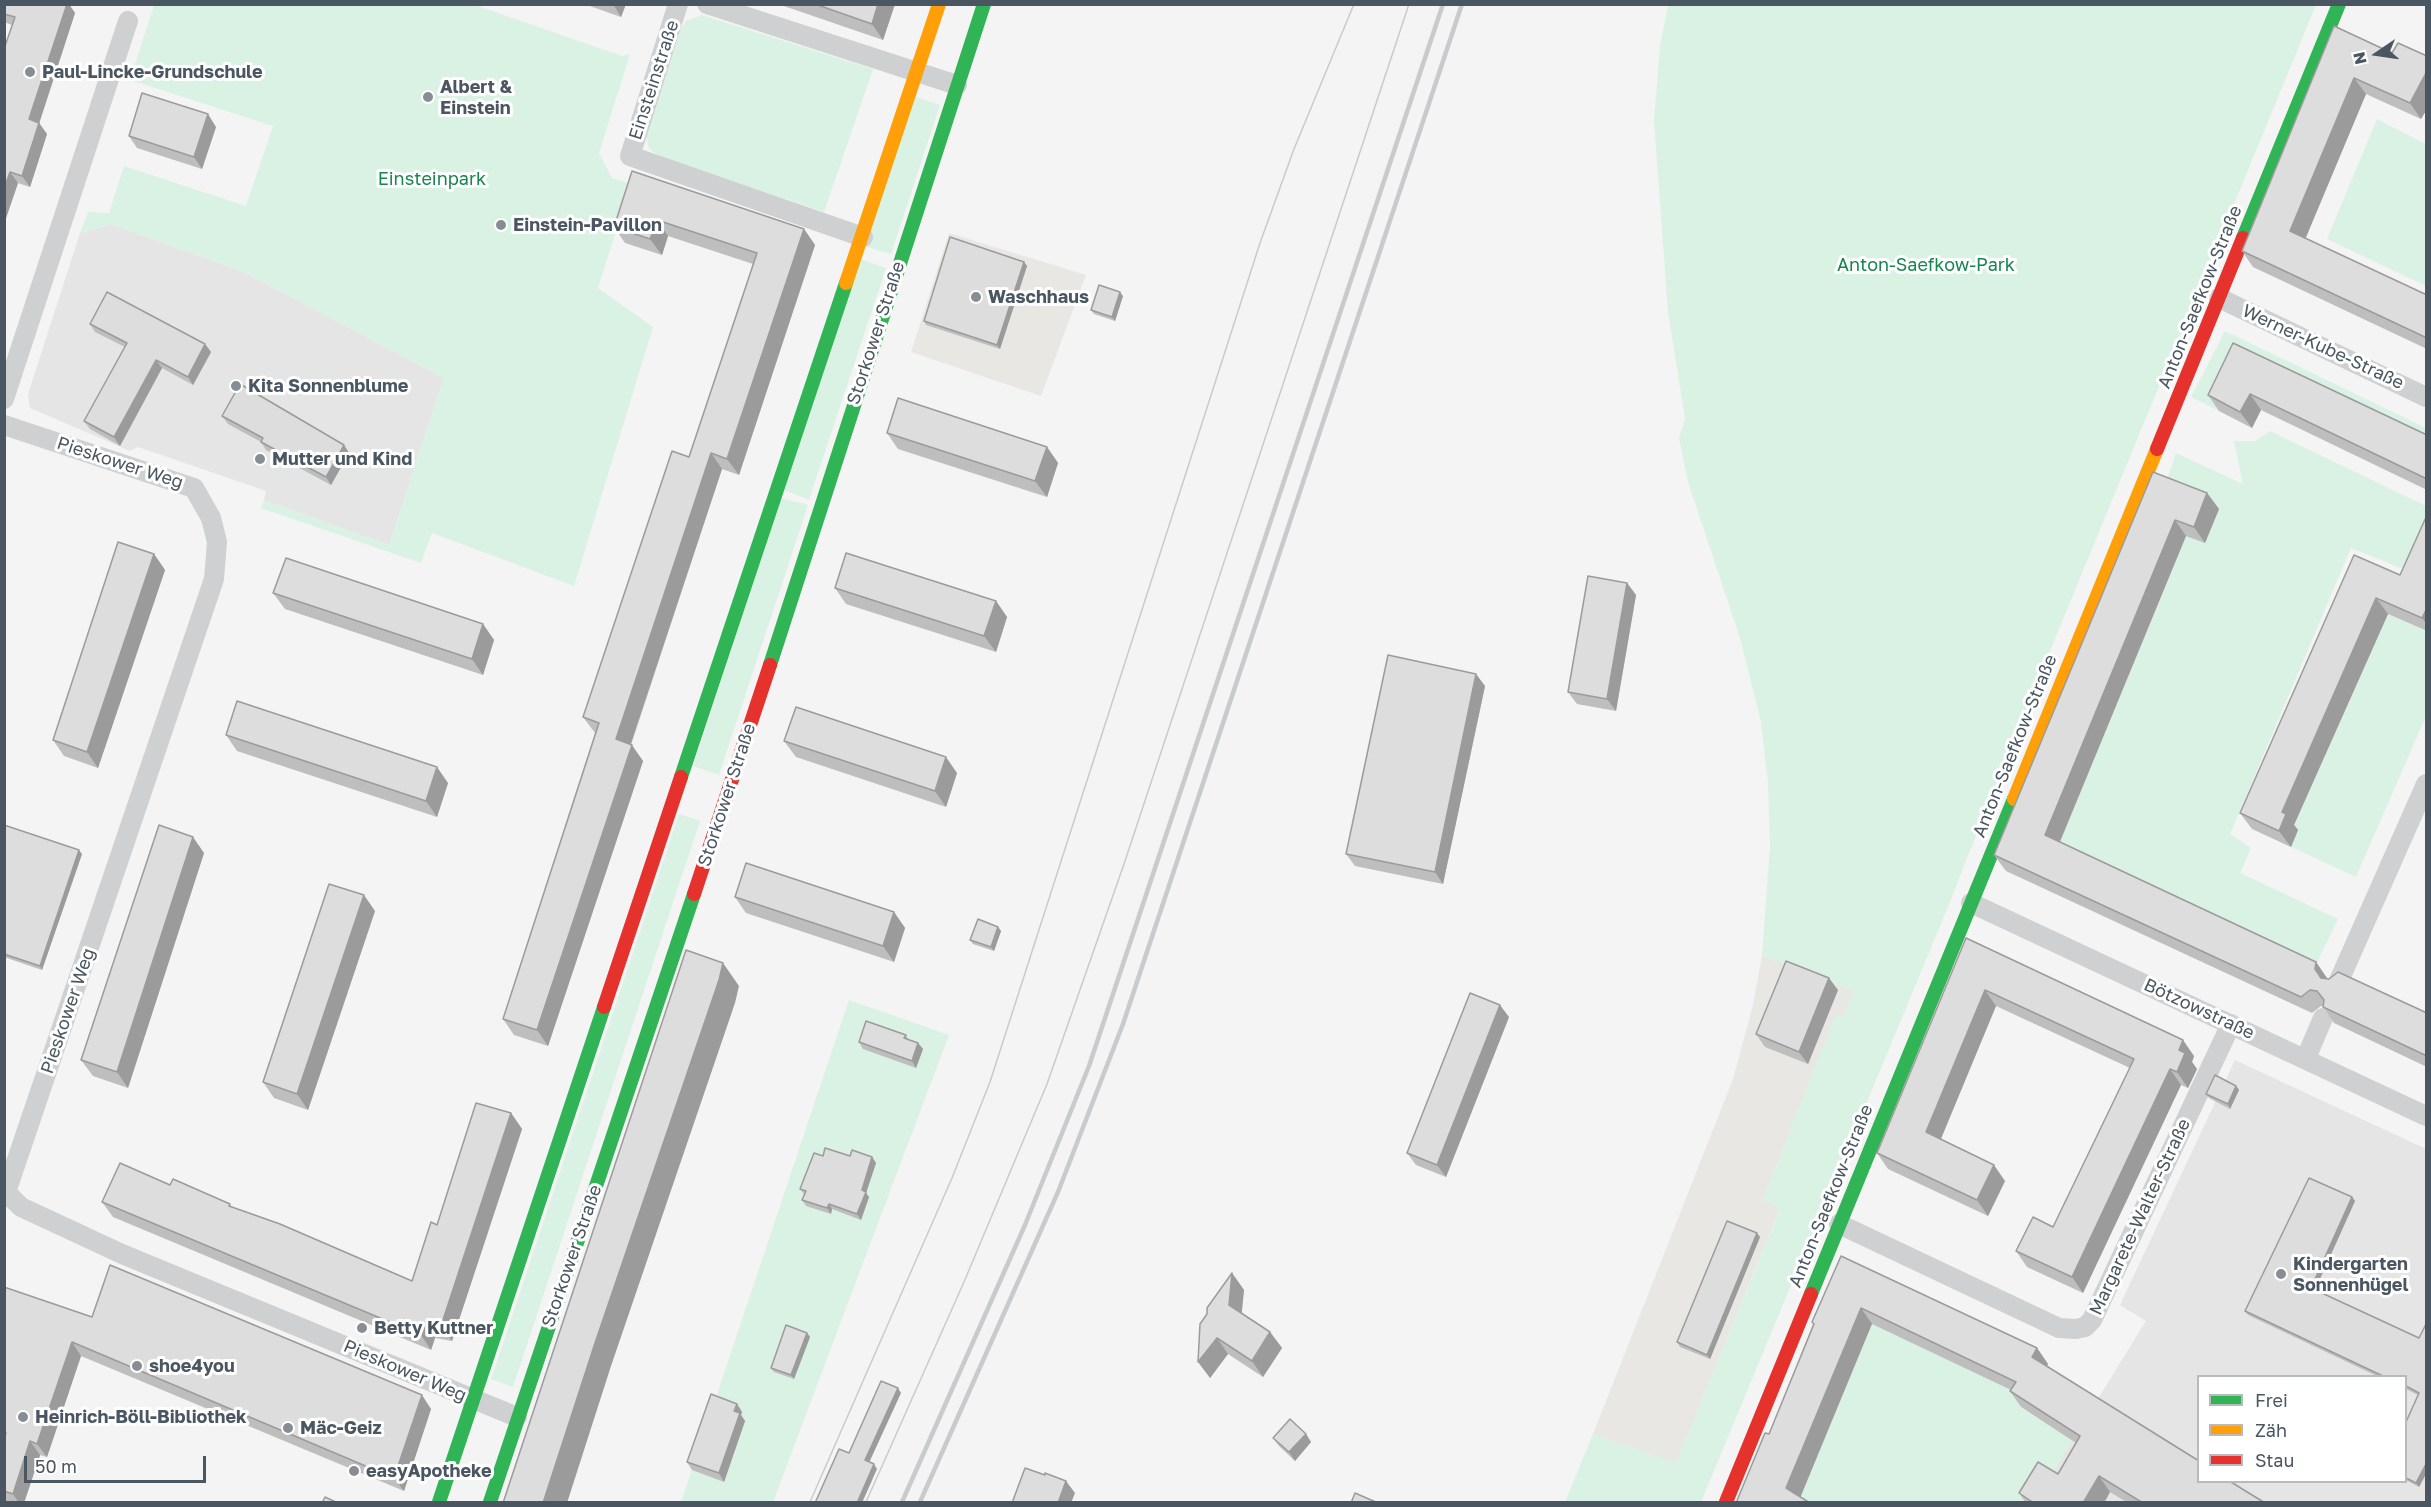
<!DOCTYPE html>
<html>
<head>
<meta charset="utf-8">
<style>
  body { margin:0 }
  #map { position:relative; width:2431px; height:1507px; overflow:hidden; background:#f4f4f4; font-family:"Golos Text",sans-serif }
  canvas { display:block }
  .frame { position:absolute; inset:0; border:6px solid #4a5661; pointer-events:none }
  .legend { position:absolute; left:2197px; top:1375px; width:210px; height:108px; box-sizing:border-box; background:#fff; border:2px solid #b7bbc0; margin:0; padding:8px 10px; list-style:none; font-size:18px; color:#4a5661 }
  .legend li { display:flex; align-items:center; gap:12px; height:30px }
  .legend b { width:30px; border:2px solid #b7bbc0 }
  .north { position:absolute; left:2347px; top:24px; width:60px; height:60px; -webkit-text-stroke:4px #fff; paint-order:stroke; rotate:257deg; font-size:16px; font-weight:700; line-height:24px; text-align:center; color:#4a5661 }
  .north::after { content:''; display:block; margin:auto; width:21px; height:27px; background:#4a5661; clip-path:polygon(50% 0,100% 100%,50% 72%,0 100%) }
  .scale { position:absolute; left:24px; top:1456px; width:182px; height:27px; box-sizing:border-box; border:3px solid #4a5661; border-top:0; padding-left:8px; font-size:18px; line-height:21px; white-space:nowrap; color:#4a5661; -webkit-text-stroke:4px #fff; paint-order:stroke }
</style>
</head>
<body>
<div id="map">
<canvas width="2431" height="1507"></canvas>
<div class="frame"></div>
<ul class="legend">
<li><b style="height:8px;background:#30b455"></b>Frei</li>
<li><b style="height:8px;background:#ff9f0a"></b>Zäh</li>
<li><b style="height:8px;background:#e5322d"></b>Stau</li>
</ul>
<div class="north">N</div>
<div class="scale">50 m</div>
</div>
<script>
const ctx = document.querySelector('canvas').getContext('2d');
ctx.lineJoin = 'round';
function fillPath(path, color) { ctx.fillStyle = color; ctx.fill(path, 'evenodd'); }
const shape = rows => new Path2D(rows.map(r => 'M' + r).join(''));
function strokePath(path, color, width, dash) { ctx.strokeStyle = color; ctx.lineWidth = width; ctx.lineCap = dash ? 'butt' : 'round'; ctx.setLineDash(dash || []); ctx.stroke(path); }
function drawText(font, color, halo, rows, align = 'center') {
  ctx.font = font + ' "Golos Text",sans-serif'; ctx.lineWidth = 6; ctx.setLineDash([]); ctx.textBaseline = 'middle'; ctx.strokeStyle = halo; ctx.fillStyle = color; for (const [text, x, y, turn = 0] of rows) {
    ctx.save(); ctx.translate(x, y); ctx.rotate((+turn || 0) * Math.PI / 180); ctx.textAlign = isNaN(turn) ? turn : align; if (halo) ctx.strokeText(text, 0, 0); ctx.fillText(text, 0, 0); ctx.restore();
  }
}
fillPath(shape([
  [949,233,1086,275,1041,396,911,352],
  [1762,956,1855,990,1843,1017,1836,1015,1763,1200,1780,1208,1676,1464,1593,1434,1733,1079,1753,1005]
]), '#e8e7e3');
fillPath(shape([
  [111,224,244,272,444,378,389,545,264,500,266,491,138,447,130,451,30,408,28,394,80,233],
  [2235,1060,2426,1149,2426,1502,2034,1502,2146,1321,2120,1305],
  [2198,1376,2406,1376,2406,1482,2198,1482]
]), '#e6e5e6');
fillPath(shape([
  [154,5,475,5,622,56,630,54,599,153,612,178,631,184,598,288,653,327,574,586,432,533,421,563,261,508,264,500,389,545,444,378,244,272,111,224,80,233,88,212,109,213,124,166,246,206,273,126,130,80],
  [1668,5,2316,5,2010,748,1950,902,1701,1502,1565,1502,1593,1434,1676,1463,1780,1209,1763,1200,1836,1014,1843,1017,1854,991,1762,956,1770,845,1768,784,1761,722,1740,638,1688,482,1679,438,1685,419,1668,312,1654,121,1660,46],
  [702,15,873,69,824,212,658,156,649,148,646,135,681,29,686,21],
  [914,96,940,105,891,254,864,246],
  [2377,119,2426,144,2426,286,2327,239],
  [860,259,886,268,809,500,784,490],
  [2225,331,2426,428,2426,446,2244,360,2219,411,2191,397],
  [2270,431,2426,506,2426,529,2408,571,2351,548,2230,834,2251,848,2240,873,2338,919,2313,971,2056,851,2186,536,2164,488,2176,453,2243,484,2234,441,2255,441],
  [781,498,808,505,719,775,693,766],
  [2388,614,2426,631,2426,716,2356,877,2291,847,2297,830,2293,828],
  [679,814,700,821,513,1387,491,1379],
  [849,1000,949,1035,773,1502,681,1502],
  [1869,1321,2027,1398,2021,1408,2073,1440,2034,1502,1795,1502,1803,1480,1807,1480,1865,1341]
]), '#d9f2e3');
strokePath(shape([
  [678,4,630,156,863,237],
  [707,4,957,85],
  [2219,298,2426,397],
  [4,399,128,21],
  [4,425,194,488,211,518,217,542,214,579,6,1192,21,1207,122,1254,517,1417],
  [1971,903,2426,1116],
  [2338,983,2426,784],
  [2306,1058,2323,1018],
  [1839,1224,2059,1328,2076,1329,2085,1327,2092,1320,2231,1024]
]), '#ced0d2', 20);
strokePath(shape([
  [2243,238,2339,4],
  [770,665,984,4],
  [681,777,846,283],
  [1811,1294,2014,799],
  [439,1502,604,1007],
  [490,1502,694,894]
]), '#30b455', 14);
strokePath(shape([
  [846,283,939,4],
  [2014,799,2157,449]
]), '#ff9f0a', 14);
strokePath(shape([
  [2157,449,2243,238],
  [694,894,770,665],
  [604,1007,681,777],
  [1726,1502,1811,1294]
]), '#e5322d', 14);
strokePath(shape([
  [810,1502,952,1178,990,1082,1260,243,1294,149,1354,4],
  [866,1502,964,1282,1047,1084,1124,864,1409,4]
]), '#c9cacc', 1.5);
strokePath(shape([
  [902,1502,1025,1225,1089,1066,1443,4],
  [920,1502,1058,1192,1123,1024,1462,4]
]), '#c9cacc', 4.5);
fillPath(shape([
  [4,4,75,13,39,123,47,134,30,187,18,183,4,224,4,49,12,25,4,22],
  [584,4,626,4,621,17],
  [778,4,895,4,883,40],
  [2334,26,2392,53,2427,56,2427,109,2421,119,2366,94,2305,238,2427,295,2427,349,2253,267,2242,251],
  [216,127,202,169,137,148,129,136],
  [632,171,804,229,815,245,739,475,722,469,631,745,643,761,548,1046,514,1035,503,1019,595,733,583,717,689,457,753,264,668,236,662,255,625,243,614,227],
  [1024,262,1027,266,1000,349,926,325,924,321],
  [1123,296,1115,321,1094,314,1091,310],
  [90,324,205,344,211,352,193,385,162,368,120,446,90,429,84,421,125,347,95,332],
  [2233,343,2427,435,2427,490,2261,410,2252,428,2219,411,2208,395],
  [222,416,344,445,349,453,331,485,266,450,261,442,228,424],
  [887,433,1047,447,1058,463,1047,497,898,449],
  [2153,472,2207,493,2219,509,2205,543,2186,536,2060,842,2316,962,2327,979,2427,1013,2427,1067,2334,1023,2323,1006,2321,1006,2312,1013,2006,871,1994,855],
  [2427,515,2427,631,2388,614,2294,825,2298,830,2291,847,2252,829,2240,813,2354,555,2400,575],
  [154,554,165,570,98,768,64,756,53,740],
  [1627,583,1636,595,1616,711,1577,704,1568,692],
  [835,588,996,601,1007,617,996,652,846,604],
  [273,593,483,624,494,640,483,675,285,609],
  [1476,674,1485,686,1443,884,1355,866,1346,854],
  [226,735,448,783,437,817,237,751],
  [784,741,957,773,946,807,796,757],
  [4,825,82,854,42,970,4,957],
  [204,853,128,1088,93,1076,81,1060],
  [735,897,894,912,905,928,894,962,746,913],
  [375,911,308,1110,274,1098,263,1082],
  [998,927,1001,931,994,951,973,944,970,940],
  [1966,938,2194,1056,2192,1062,2197,1069,2188,1088,2181,1085,2083,1293,2027,1267,2016,1251,2053,1227,2130,1068,1996,1006,1941,1139,2005,1181,1988,1216,1888,1169,1877,1153],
  [1838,990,1808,1064,1765,1047,1756,1034],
  [1509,1017,1446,1177,1416,1165,1407,1153],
  [906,1035,909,1040,918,1043,923,1049,916,1068,863,1049,859,1042],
  [2236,1086,2239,1090,2230,1109,2209,1098,2206,1094],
  [511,1113,522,1129,452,1341,435,1338,431,1350,113,1217,102,1202,170,1185,230,1204,232,1207,412,1281,437,1225],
  [823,1156,872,1157,876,1163,866,1193,869,1197,861,1220,832,1209,831,1214,806,1206,802,1200,804,1194,800,1189],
  [2352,1197,2355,1201,2315,1290,2419,1338,2427,1322,2427,1472,2419,1487,2406,1480,2406,1422,2418,1395,2406,1389,2406,1377,2379,1377,2248,1315,2245,1311],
  [1760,1237,1710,1359,1680,1347,1677,1342],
  [1841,1256,2037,1348,2048,1364,2047,1366,2265,1503,2128,1503,2110,1492,2104,1503,2026,1503,2019,1493,2058,1474,2076,1443,2021,1407,2010,1391,2011,1390,1872,1324,1736,1503,1769,1434,1813,1324,1812,1322],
  [1232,1273,1244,1290,1241,1313,1270,1332,1282,1348,1263,1377,1228,1354,1210,1378,1207,1314],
  [4,1287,92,1317,431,1409,404,1491,81,1356,47,1457,40,1455,24,1503,8,1503,4,1501],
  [807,1333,810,1337,794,1379,774,1372,771,1368],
  [737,1404,742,1412,741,1415,745,1421,724,1482,692,1470,687,1462],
  [1306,1434,1311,1442,1295,1461,1279,1446,1273,1438]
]), '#bebebf');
fillPath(shape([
  [67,4,69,4,75,13,37,130,29,119],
  [613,4,626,4,621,17],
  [878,4,895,4,883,40,872,24],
  [2427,71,2427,109,2421,119,2410,103],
  [2354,78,2366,94,2302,247,2290,231],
  [208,114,216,127,202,169,194,157],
  [39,123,47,134,30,187,22,176],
  [10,172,18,183,4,224,4,189],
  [657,220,668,236,662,255,650,239],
  [804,229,815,245,739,475,727,459],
  [1024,262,1027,266,1000,349,997,345],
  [1120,292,1123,296,1115,321,1112,317],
  [205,344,211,352,193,385,188,377],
  [156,360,162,368,120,446,114,437],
  [2250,394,2261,410,2252,428,2240,412],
  [344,445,349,453,331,485,326,477],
  [1047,447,1058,463,1047,497,1035,481],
  [711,453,722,469,627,755,616,739],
  [2207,493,2219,509,2205,543,2194,527],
  [2175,520,2186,536,2056,851,2045,835],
  [154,554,165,570,98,768,87,752],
  [1627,583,1636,595,1616,711,1607,699],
  [2376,598,2388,614,2294,825,2298,830,2291,847,2279,831,2282,812],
  [996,601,1007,617,996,652,984,636],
  [2427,608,2427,624,2422,618],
  [483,624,494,640,483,675,472,659],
  [1476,674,1485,686,1443,884,1435,872],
  [632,745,643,761,548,1046,537,1030],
  [946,757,957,773,946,807,935,791],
  [437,767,448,783,437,817,426,801],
  [193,837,204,853,128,1088,117,1072],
  [79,850,82,854,42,970,40,966],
  [364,895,375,911,308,1110,297,1094],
  [894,912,905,928,894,962,883,946],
  [998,927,1001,931,994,951,991,947],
  [2316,962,2327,978,2326,985,2315,969],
  [723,963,739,986,735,1003,611,1366,567,1503,543,1503,595,1343],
  [1829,978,1838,990,1808,1064,1799,1052],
  [1985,990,1996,1006,1937,1148,1926,1132],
  [1500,1005,1509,1017,1446,1177,1437,1165],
  [2183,1040,2194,1056,2192,1062,2197,1069,2188,1088,2177,1072,2179,1050],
  [918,1043,923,1049,916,1068,912,1061],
  [2170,1069,2181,1085,2083,1293,2072,1277],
  [2236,1086,2239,1090,2230,1109,2228,1104],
  [511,1113,522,1129,452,1341,441,1326],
  [872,1157,876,1163,866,1193,869,1197,861,1220,857,1214,862,1190],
  [1994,1165,2005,1181,1988,1216,1977,1200],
  [2352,1197,2355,1201,2314,1292,2311,1288],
  [829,1204,832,1209,831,1214,827,1208],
  [1757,1233,1760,1237,1710,1359,1707,1355],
  [1232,1273,1244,1290,1241,1321,1229,1305],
  [1861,1308,1872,1324,1798,1503,1786,1488],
  [425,1322,435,1338,431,1350,421,1335],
  [1270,1332,1282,1348,1263,1377,1252,1361],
  [807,1333,810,1337,794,1379,791,1375],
  [1217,1338,1228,1354,1210,1378,1198,1362],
  [72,1342,81,1356,47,1457,37,1444],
  [2037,1348,2048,1364,2043,1373,2032,1357],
  [898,1388,901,1393,868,1465,865,1460],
  [422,1395,431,1409,404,1491,394,1478],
  [737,1404,742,1412,741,1415,745,1421,724,1482,719,1473],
  [1306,1434,1311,1442,1295,1461,1289,1452],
  [30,1441,40,1455,24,1503,19,1503,13,1494],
  [2427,1462,2427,1472,2419,1487,2416,1483],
  [874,1464,877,1469,862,1503,857,1503],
  [2099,1476,2110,1492,2104,1503,2083,1503],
  [1066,1481,1075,1493,1071,1503,1058,1503]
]), '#9b9b9b');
const building = shape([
  [4,4,67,4,29,119,39,123,22,176,10,172,4,189,4,49,15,17,4,14,4,4],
  [815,4,878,4,872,24,815,4],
  [2334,26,2392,53,2398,43,2427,56,2427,71,2410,103,2354,78,2290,231,2427,295,2427,338,2242,251,2334,26],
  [142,93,208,114,194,157,129,136,142,93],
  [632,171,804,229,727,459,711,453,616,739,632,745,537,1030,503,1019,599,723,583,717,672,451,689,457,757,253,657,220,650,239,614,227,632,171],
  [950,237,1024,262,997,345,924,321,950,237],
  [1099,285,1120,292,1112,317,1091,310,1099,285],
  [107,292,205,344,188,377,156,360,114,437,84,421,127,343,90,324,107,292],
  [2233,343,2427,435,2427,479,2250,394,2240,412,2208,395,2233,343],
  [240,384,344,445,326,477,261,442,263,438,222,416,240,384],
  [898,398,1047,447,1035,481,887,433,898,398],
  [2153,472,2207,493,2194,527,2175,520,2045,835,2316,962,2315,969,2321,978,2329,979,2338,972,2427,1013,2427,1056,2323,1007,2324,1000,2317,991,2310,990,2301,997,1994,855,2153,472],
  [2427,515,2427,608,2422,618,2376,598,2282,812,2286,814,2279,831,2240,813,2354,555,2400,575,2427,515],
  [118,542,154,554,87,752,53,740,118,542],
  [846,553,996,601,984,636,835,588,846,553],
  [286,558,483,624,472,659,273,593,286,558],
  [1588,576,1627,583,1607,699,1568,692,1588,576],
  [1388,655,1476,674,1435,872,1346,854,1388,655],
  [237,701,437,767,426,801,226,735,237,701],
  [796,707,946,757,935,791,784,741,796,707],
  [4,825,79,850,40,966,4,954,4,825],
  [159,825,193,837,117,1072,81,1060,159,825],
  [746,863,894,912,883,946,735,897,746,863],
  [329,884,364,895,297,1094,263,1082,329,884],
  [978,919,998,927,991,947,970,940,978,919],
  [1966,938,2183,1040,2179,1050,2185,1053,2177,1072,2170,1069,2072,1277,2016,1251,2033,1217,2053,1227,2134,1059,1985,990,1926,1132,1994,1165,1977,1200,1877,1153,1966,938],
  [686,950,723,963,719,980,595,1343,543,1503,503,1503,686,950],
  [1786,961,1829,978,1799,1052,1756,1034,1786,961],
  [1470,993,1500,1005,1437,1165,1407,1153,1470,993],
  [866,1021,906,1035,904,1038,918,1043,912,1061,859,1042,866,1021],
  [2215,1075,2236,1086,2228,1104,2206,1094,2215,1075],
  [476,1103,511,1113,441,1326,425,1322,421,1335,102,1202,120,1163,170,1185,173,1179,230,1204,229,1206,280,1224,412,1281,431,1222,437,1225,476,1103],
  [825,1148,850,1156,852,1150,872,1157,862,1190,866,1192,857,1214,829,1204,827,1208,802,1200,806,1191,800,1189,814,1153,823,1156,825,1148],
  [2309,1178,2352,1197,2311,1288,2419,1338,2427,1322,2427,1462,2416,1483,2406,1478,2406,1422,2419,1393,2406,1386,2406,1377,2385,1377,2245,1311,2309,1178],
  [1727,1221,1757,1233,1707,1355,1677,1342,1727,1221],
  [1841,1256,2037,1348,2032,1357,2199,1461,2199,1482,2231,1482,2265,1503,2143,1503,2099,1476,2083,1503,2034,1503,2019,1493,2038,1462,2058,1474,2080,1436,2010,1391,2016,1382,1861,1308,1786,1488,1810,1503,1736,1503,1765,1433,1769,1434,1814,1324,1812,1322,1841,1256],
  [110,1265,422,1395,394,1478,72,1342,37,1444,30,1441,13,1494,4,1491,4,1439,6,1433,4,1433,4,1287,92,1317,110,1265],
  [1232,1273,1229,1305,1270,1332,1252,1361,1217,1338,1198,1362,1200,1324,1207,1314,1207,1308,1232,1273],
  [786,1325,807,1333,791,1375,771,1368,786,1325],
  [881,1381,898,1388,865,1460,874,1464,857,1503,815,1503,839,1449,849,1453,881,1381],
  [711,1394,737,1404,734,1411,740,1413,719,1473,687,1462,711,1394],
  [1290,1419,1306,1434,1289,1452,1273,1438,1290,1419],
  [1025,1468,1045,1475,1045,1473,1066,1481,1058,1503,1012,1503,1025,1468],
  [1355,1493,1378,1503,1351,1503,1355,1493],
  [325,1497,338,1503,322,1503,325,1497]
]);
fillPath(building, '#ddddde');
strokePath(building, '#9b9b9b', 1.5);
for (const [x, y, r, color] of [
  [30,72,6,"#868d94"],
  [428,97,6,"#868d94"],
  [501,225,6,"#868d94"],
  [976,297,6,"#868d94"],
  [236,386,6,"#868d94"],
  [260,459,6,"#868d94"],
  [2281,1274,6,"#868d94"],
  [362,1328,6,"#868d94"],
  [137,1366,6,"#868d94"],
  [23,1417,6,"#868d94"],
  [288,1428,6,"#868d94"],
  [354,1471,6,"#868d94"]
]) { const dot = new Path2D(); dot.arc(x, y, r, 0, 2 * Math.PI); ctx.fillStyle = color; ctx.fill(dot); strokePath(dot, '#fff', 2); }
drawText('bold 18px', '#4a5661', '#fff', [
  ["Paul-Lincke-Grundschule",42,72],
  ["Albert &",440,87],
  ["Einstein",440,108],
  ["Einstein-Pavillon",513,225],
  ["Waschhaus",988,297],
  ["Kita Sonnenblume",248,386],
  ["Mutter und Kind",272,459],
  ["Kindergarten",2293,1264],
  ["Sonnenhügel",2293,1285],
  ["Betty Kuttner",374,1328],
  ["shoe4you",149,1366],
  ["Heinrich-Böll-Bibliothek",35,1417],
  ["Mäc-Geiz",300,1428],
  ["easyApotheke",366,1471]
], 'left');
drawText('18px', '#4a5661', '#fff', [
  ["Einsteinstraße",654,80,-72],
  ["Anton-Saefkow-Straße",2200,297,-68],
  ["Storkower Straße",876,333,-72],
  ["Werner-Kube-Straße",2323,347,25],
  ["Pieskower Weg",120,463,18],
  ["Anton-Saefkow-Straße",2015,746,-68],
  ["Storkower Straße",727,795,-72],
  ["Bötzowstraße",2199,1009,25],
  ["Pieskower Weg",68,1011,-71],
  ["Anton-Saefkow-Straße",1831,1196,-68],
  ["Margarete-Walter-Straße",2140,1217,-65],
  ["Storkower Straße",572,1256,-71],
  ["Pieskower Weg",405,1371,23]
]);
drawText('18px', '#17864f', '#fff', [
  ["Einsteinpark",432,179],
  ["Anton-Saefkow-Park",1926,265]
]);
</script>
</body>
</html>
